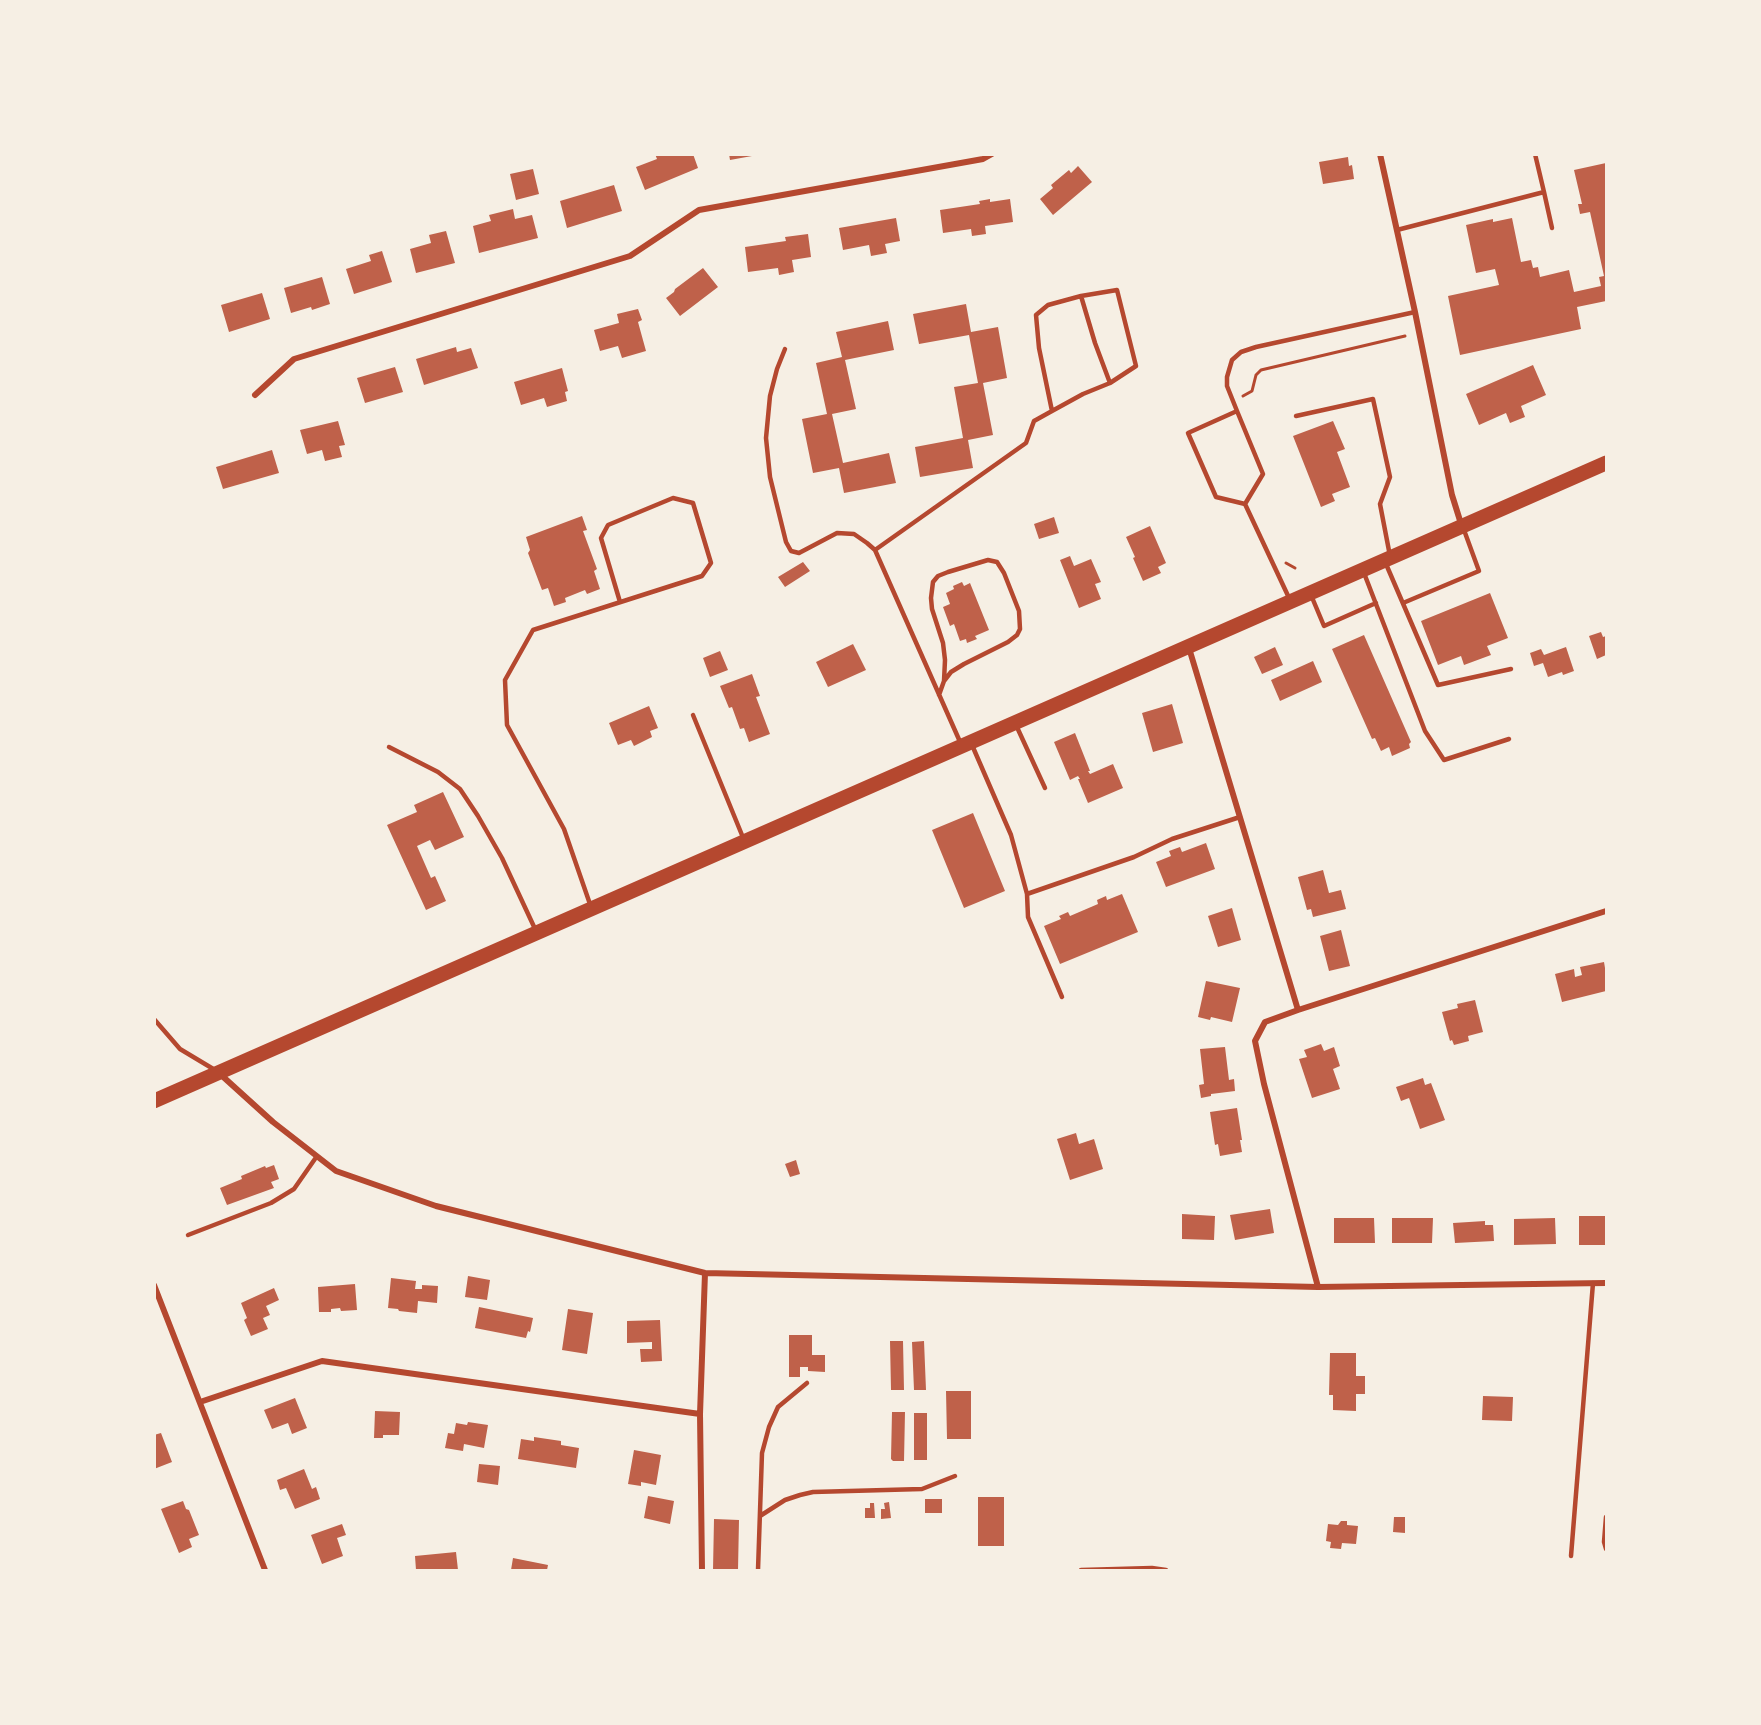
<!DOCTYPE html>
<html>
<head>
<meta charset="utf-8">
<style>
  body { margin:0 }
  #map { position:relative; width:1761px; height:1725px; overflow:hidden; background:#f6efe4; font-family:"Space Grotesk",sans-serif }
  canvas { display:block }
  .frame { position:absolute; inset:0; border:156px solid #f6efe4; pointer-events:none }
</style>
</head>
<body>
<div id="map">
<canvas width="1761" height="1725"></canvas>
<div class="frame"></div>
</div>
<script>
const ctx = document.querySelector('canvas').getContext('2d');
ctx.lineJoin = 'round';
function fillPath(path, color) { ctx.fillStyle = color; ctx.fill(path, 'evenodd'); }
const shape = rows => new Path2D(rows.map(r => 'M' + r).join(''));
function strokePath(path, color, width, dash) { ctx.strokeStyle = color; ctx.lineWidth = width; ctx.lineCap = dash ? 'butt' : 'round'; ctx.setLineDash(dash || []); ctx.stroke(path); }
fillPath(shape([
  [655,154,693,154,698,168,645,190,636,167,657,159],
  [729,154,752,154,752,156,730,160],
  [1348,157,1349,166,1352,165,1354,179,1323,184,1319,162],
  [1606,163,1606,301,1577,307,1581,329,1460,355,1448,296,1499,285,1495,269,1476,273,1466,225,1493,219,1493,222,1512,218,1521,262,1531,260,1533,268,1538,267,1540,277,1569,270,1574,292,1601,286,1599,277,1604,276,1590,212,1580,214,1578,204,1582,204,1574,170],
  [1078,166,1092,182,1053,215,1040,199,1053,188,1051,185,1069,170,1071,173],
  [533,169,539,194,516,200,510,174],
  [614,185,622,211,567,228,560,201],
  [990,199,990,202,1010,199,1013,222,985,226,986,234,972,236,971,229,943,233,940,210,980,204,979,201],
  [513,209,515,219,532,215,538,238,479,253,473,226,491,221,489,215],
  [896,218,900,241,885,244,887,253,871,256,869,245,843,250,839,228],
  [446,231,455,263,416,273,410,249,431,243,429,235],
  [808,234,811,257,792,260,794,272,779,275,778,268,748,272,745,247,786,241,785,237],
  [382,251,392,282,354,294,346,269,371,261,369,255],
  [703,268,718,287,680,316,666,298,674,292,675,289],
  [322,277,330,304,312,310,311,307,291,313,284,288],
  [262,293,270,319,229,332,221,305],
  [966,304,971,332,998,327,1007,378,983,383,993,435,968,440,973,468,920,477,915,447,963,438,954,387,978,383,969,335,919,344,913,314],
  [638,309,642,320,638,322,646,351,622,358,618,346,600,351,594,330,619,323,617,314],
  [888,321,894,350,845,360,856,409,832,414,843,463,889,453,896,483,844,493,839,468,813,473,802,419,827,414,816,363,842,357,836,332],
  [456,347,457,352,471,348,478,368,424,385,416,359],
  [1533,365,1546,395,1521,406,1525,417,1510,423,1506,413,1479,425,1466,394],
  [395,367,403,392,365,403,357,378],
  [562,368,568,391,565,392,567,401,547,407,544,398,521,405,514,382],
  [338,421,345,445,339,446,342,457,325,461,322,450,307,454,300,430],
  [1333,421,1345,449,1337,452,1350,487,1332,494,1335,501,1321,507,1293,436],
  [272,450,279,473,223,489,216,467],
  [582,516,587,530,583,531,597,569,594,571,600,589,587,594,585,590,565,598,566,602,554,606,548,588,542,590,528,553,530,550,526,537],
  [1054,517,1059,533,1039,539,1034,524],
  [1150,526,1166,563,1158,567,1161,573,1143,581,1133,558,1135,557,1126,537],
  [1070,556,1074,566,1091,559,1101,582,1095,584,1101,599,1079,608,1060,560],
  [803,562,810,571,785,587,778,577],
  [962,582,964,586,970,583,989,630,975,636,977,639,967,643,966,639,960,641,954,624,950,626,943,607,950,604,946,593,954,589,953,586],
  [1490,593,1508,638,1487,646,1491,655,1464,665,1461,656,1438,665,1421,621],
  [1601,632,1603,637,1606,636,1606,655,1597,659,1589,636],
  [1364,635,1411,742,1409,744,1410,748,1392,756,1389,747,1381,751,1375,738,1372,739,1332,649],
  [853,644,866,670,828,687,816,662],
  [1275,647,1283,665,1262,674,1254,657],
  [1566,647,1574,671,1563,675,1562,672,1548,677,1543,663,1534,666,1530,653,1541,649,1544,655],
  [720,651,728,670,710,677,703,658],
  [1313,661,1322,682,1280,701,1271,680],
  [752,674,760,696,756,697,770,734,749,742,744,728,740,729,732,707,729,708,720,686],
  [1172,704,1183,743,1153,752,1142,713],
  [649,706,658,728,650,731,652,737,634,746,631,740,618,745,609,723],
  [1075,733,1090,771,1088,771,1090,774,1113,764,1123,788,1088,803,1078,779,1080,779,1078,776,1070,780,1054,742],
  [443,792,464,837,435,850,430,840,417,846,431,878,435,876,446,901,426,910,387,825,417,812,414,805],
  [973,813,1005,891,964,908,932,830],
  [1206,843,1215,869,1166,887,1156,862,1171,856,1169,851,1180,847,1182,852],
  [1323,870,1329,893,1341,890,1346,909,1313,917,1311,909,1307,910,1298,877],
  [1122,894,1138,932,1060,964,1044,926,1061,919,1059,916,1068,912,1070,916,1098,904,1097,900,1106,896,1107,900],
  [1232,908,1241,940,1218,947,1208,916],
  [1341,930,1350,966,1329,971,1320,936],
  [1604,962,1606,974,1606,991,1562,1002,1555,974,1574,969,1575,977,1582,975,1580,967],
  [1206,981,1240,988,1232,1022,1211,1017,1210,1020,1198,1017],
  [1475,1000,1483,1032,1468,1036,1469,1041,1454,1045,1452,1040,1450,1041,1442,1012,1458,1008,1457,1004],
  [1321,1044,1324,1051,1334,1047,1340,1066,1333,1069,1340,1089,1312,1098,1299,1059,1307,1057,1304,1050],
  [1225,1047,1229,1080,1234,1079,1235,1091,1211,1094,1211,1096,1201,1098,1199,1085,1204,1084,1200,1049],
  [1423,1078,1425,1085,1431,1083,1445,1120,1420,1129,1409,1098,1401,1101,1396,1087],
  [1237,1108,1242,1140,1240,1140,1242,1152,1220,1156,1218,1144,1215,1145,1210,1112],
  [1076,1133,1079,1144,1094,1139,1103,1169,1070,1180,1057,1139],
  [796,1160,800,1174,790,1177,785,1164],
  [274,1165,279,1179,271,1182,274,1188,227,1205,220,1188,242,1179,241,1176,265,1166,266,1168],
  [1270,1209,1274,1233,1235,1240,1230,1215],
  [1182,1214,1215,1216,1214,1240,1182,1239],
  [1579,1216,1606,1216,1606,1245,1579,1245],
  [1334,1218,1374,1218,1375,1243,1334,1243],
  [1392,1218,1433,1218,1432,1243,1392,1243],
  [1555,1218,1556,1244,1514,1245,1514,1219],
  [1485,1221,1485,1225,1493,1225,1494,1241,1455,1243,1453,1223],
  [468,1276,490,1280,487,1300,465,1297],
  [391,1278,416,1281,415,1289,422,1289,422,1285,438,1286,437,1303,418,1301,417,1313,399,1311,398,1309,388,1308],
  [355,1284,357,1310,341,1311,340,1308,331,1309,331,1312,319,1312,318,1287],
  [274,1288,279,1300,266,1306,270,1315,263,1318,268,1329,251,1336,244,1320,247,1318,241,1303],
  [479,1307,533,1318,530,1332,528,1331,526,1338,475,1328],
  [568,1309,593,1313,587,1354,562,1350],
  [660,1320,662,1361,641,1362,640,1349,652,1349,652,1342,627,1343,627,1321],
  [789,1335,812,1335,812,1355,825,1355,825,1372,808,1371,808,1367,800,1367,800,1377,789,1377],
  [890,1341,903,1341,904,1390,891,1390],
  [924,1341,926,1390,914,1390,912,1342],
  [1330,1353,1356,1353,1356,1376,1365,1376,1365,1394,1356,1394,1356,1411,1333,1410,1333,1395,1329,1395],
  [946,1391,971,1391,971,1439,947,1439],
  [1483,1396,1513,1397,1512,1421,1482,1420],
  [295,1398,307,1428,292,1434,288,1423,272,1429,264,1410],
  [375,1411,400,1412,399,1435,383,1435,383,1438,374,1438],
  [892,1412,905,1412,904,1461,893,1461,891,1459],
  [914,1413,927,1413,927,1460,914,1460],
  [468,1422,488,1425,484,1448,464,1444,463,1451,445,1448,448,1433,454,1434,456,1423,467,1425],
  [161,1433,172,1462,154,1469,154,1435],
  [534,1437,561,1441,561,1445,579,1448,576,1468,518,1459,521,1439,534,1441],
  [634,1450,661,1455,656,1485,641,1482,641,1486,628,1484],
  [479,1464,500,1466,498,1485,477,1482],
  [304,1469,312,1489,316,1487,320,1499,295,1509,286,1488,280,1490,277,1480],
  [648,1496,674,1501,670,1524,644,1518],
  [978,1497,1004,1497,1004,1546,978,1546],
  [925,1499,942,1499,942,1513,925,1513],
  [183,1501,186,1509,189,1510,199,1535,189,1539,192,1547,179,1553,161,1509],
  [889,1502,891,1518,881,1519,881,1509,885,1509,884,1503],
  [870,1503,874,1503,875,1518,865,1518,865,1508,870,1508],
  [1394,1517,1405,1517,1405,1533,1393,1532],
  [714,1519,739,1520,738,1570,713,1570],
  [1341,1521,1347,1521,1347,1525,1358,1526,1356,1544,1342,1543,1341,1549,1330,1548,1331,1542,1326,1541,1328,1524,1338,1525],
  [342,1524,346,1535,337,1538,343,1556,322,1564,311,1535],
  [456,1552,458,1570,416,1570,415,1556],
  [513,1558,548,1565,547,1570,511,1570]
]), '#bf614a');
strokePath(shape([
  [1243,396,1252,391,1256,375,1261,370,1405,336],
  [1286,563,1295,568]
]), '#b5482f', 3);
strokePath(shape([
  [1544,192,1552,228],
  [1397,230,1544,192,1535,154],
  [1081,296,1117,290,1136,366,1110,383],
  [785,349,777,369,770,396,766,438,770,477,786,542,791,551,799,553,837,533,854,534,867,543,875,550,961,744],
  [1237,411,1263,474,1245,504],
  [1296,416,1373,399,1390,477,1380,504,1390,556],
  [1245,504,1216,497,1188,433,1237,411,1227,386,1227,377,1232,360,1241,352,1256,347,1415,312],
  [1245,504,1290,600],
  [875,550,1026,443,1034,421,1052,411,1083,394,1110,383,1095,343,1081,296,1048,305,1036,315,1039,348,1052,411],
  [1386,564,1438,685,1511,669],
  [1364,573,1425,731,1444,760,1509,739],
  [1311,595,1324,626,1376,603],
  [1403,603,1479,571,1464,530],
  [939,695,944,681,945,660,943,643,932,609,931,598,933,582,938,576,948,572,988,560,997,562,1004,573,1019,611,1020,629,1017,635,1008,642,964,664,951,672,944,681],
  [693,715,744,840],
  [1016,725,1045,788],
  [972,745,1011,835,1027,894,1134,857,1172,839,1240,817],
  [389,747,438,772,460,789,478,816,502,858,536,931],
  [1027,894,1028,917,1062,997],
  [591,907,564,829,507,725,505,680,533,630,702,576,711,563,693,503,673,498,608,525,601,538,620,602],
  [154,1019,180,1049,215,1070],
  [188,1235,271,1203,294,1189,317,1156],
  [760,1516,785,1500,800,1495,813,1492,922,1489,955,1476],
  [1606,1517,1604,1542,1606,1549],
  [1571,1556,1593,1283],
  [758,1570,762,1453,769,1427,778,1407,807,1383],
  [1081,1570,1152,1568,1166,1570]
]), '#b5482f', 4.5);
strokePath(shape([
  [1380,154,1415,312,1452,495,1462,527],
  [255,395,294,359,630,256,699,210,983,159,992,154],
  [1189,648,1298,1010,1265,1022,1255,1041,1264,1084,1318,1287],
  [1298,1010,1606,911],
  [220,1074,273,1122,336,1171,436,1206,705,1273,1318,1287,1606,1283],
  [154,1285,265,1570],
  [200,1402,322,1361,700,1414],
  [702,1570,700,1414,705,1273]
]), '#b5482f', 6);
strokePath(shape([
  [154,1101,1606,463]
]), '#b5482f', 15);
</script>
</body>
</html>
